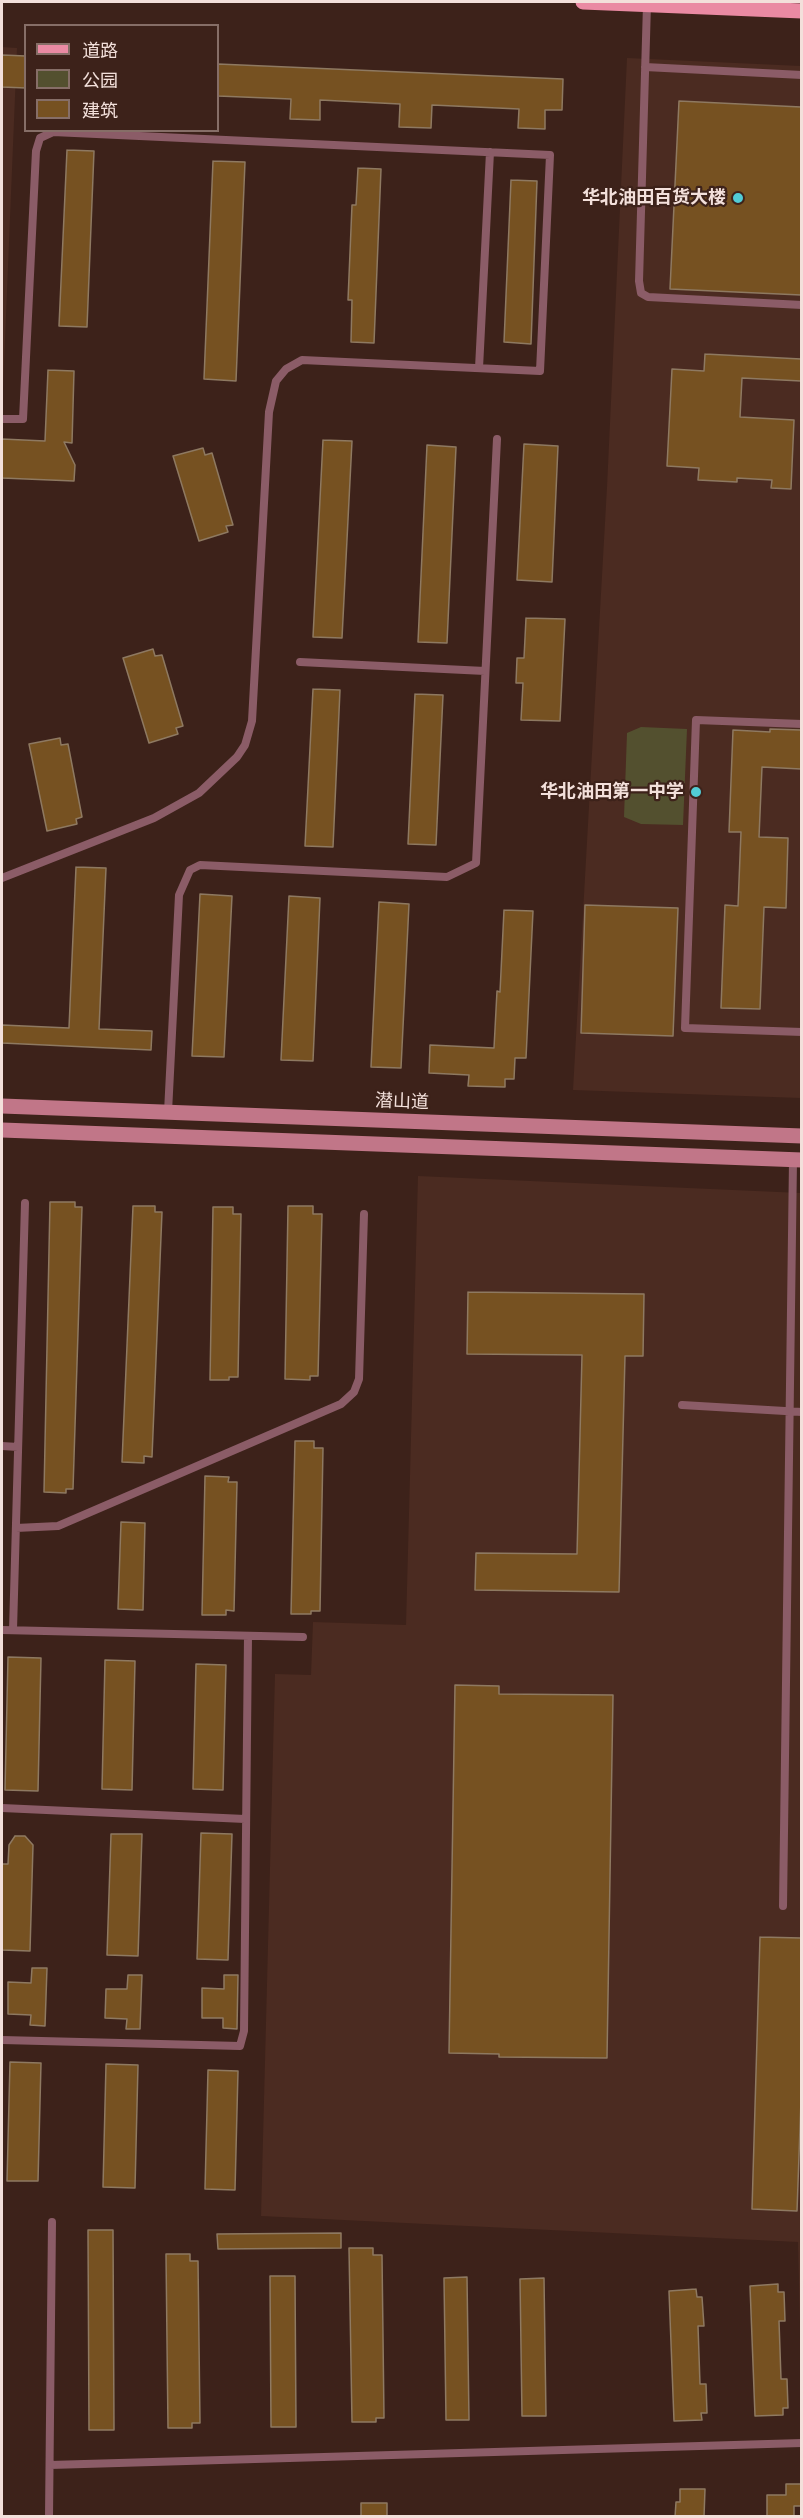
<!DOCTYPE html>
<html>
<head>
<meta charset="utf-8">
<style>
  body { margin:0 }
  #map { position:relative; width:803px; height:2518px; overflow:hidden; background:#3d221a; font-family:"PT Sans","Noto Sans SC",sans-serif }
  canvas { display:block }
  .frame { position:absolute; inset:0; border:3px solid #f3e0db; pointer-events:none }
  .legend { position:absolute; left:24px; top:24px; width:195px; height:108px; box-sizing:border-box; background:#3d221a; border:2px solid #866e67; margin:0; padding:8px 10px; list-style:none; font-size:18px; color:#f3e0db }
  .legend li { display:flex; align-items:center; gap:12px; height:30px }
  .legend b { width:30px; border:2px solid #866e67 }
</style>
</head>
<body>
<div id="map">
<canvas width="803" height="2518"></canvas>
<div class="frame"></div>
<ul class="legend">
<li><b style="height:8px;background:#ea8aa3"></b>道路</li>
<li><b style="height:16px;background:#53502f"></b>公园</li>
<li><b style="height:16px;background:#765121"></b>建筑</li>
</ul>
</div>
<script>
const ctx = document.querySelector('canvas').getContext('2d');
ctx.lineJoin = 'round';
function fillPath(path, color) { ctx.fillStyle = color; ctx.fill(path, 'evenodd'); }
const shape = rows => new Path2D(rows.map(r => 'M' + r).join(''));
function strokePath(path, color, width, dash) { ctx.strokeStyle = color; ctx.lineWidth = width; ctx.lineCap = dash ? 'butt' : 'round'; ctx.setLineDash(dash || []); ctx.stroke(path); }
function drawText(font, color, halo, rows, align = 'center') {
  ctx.font = font + ' "PT Sans","Noto Sans SC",sans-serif'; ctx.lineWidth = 4.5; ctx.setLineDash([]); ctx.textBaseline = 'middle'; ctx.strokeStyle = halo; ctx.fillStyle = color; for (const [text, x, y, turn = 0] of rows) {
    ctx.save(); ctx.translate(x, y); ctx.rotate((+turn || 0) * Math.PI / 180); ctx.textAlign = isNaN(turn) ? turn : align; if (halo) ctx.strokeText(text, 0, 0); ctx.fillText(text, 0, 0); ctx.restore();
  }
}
fillPath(shape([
  [2,47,17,48,3,389,2,389],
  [627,58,801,66,801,1098,573,1090,607,487],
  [418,1176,801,1193,801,2364,798,2242,261,2216,275,1674,311,1675,313,1622,406,1625]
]), '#4b2b21');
fillPath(shape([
  [641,727,687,729,683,825,641,824,624,817,627,733]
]), '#53502f');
const building = shape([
  [2,55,26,56,26,88,2,87,2,55],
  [218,64,563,79,562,110,545,110,545,129,518,128,519,109,432,105,431,128,399,127,400,104,320,100,320,120,290,119,291,99,218,96,218,64],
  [679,101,801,107,801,295,670,289,679,101],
  [67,150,94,151,87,327,59,326,67,150],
  [213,161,245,162,236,381,204,379,213,161],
  [358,168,381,169,374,343,351,342,352,300,348,300,352,205,356,205,358,168],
  [511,180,537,181,531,344,504,342,511,180],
  [705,354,801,359,801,381,742,378,740,417,794,420,791,489,771,488,772,480,737,478,737,482,698,480,699,468,667,466,672,369,704,371,705,354],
  [48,370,74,371,72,443,64,442,75,465,74,481,2,478,2,439,45,441,48,370],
  [323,440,352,441,342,638,313,637,323,440],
  [524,444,558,446,552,582,517,580,524,444],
  [427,445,456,447,447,643,418,642,427,445],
  [203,448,205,455,212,453,233,525,226,526,228,532,199,541,173,456,203,448],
  [526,618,565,619,560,721,521,720,523,683,516,683,517,658,524,658,526,618],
  [153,649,155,656,162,655,183,726,176,728,178,734,149,743,123,658,153,649],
  [313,689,340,690,333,847,305,846,313,689],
  [415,694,443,695,436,845,408,844,415,694],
  [770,729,801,730,801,769,762,767,759,837,788,838,786,908,764,907,760,1009,721,1008,725,905,738,906,741,832,729,832,733,730,770,732,770,729],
  [60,738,61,745,68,744,82,817,76,819,77,824,47,831,29,744,60,738],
  [76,867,106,868,99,1029,152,1031,151,1050,2,1043,2,1025,69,1028,76,867],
  [200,894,232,896,224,1057,192,1056,200,894],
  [289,896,320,898,313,1061,281,1060,289,896],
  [379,902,409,904,401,1068,371,1067,379,902],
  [585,905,678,908,673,1036,581,1033,585,905],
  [504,910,533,911,526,1058,515,1058,514,1079,505,1079,505,1087,468,1086,469,1075,429,1073,430,1045,494,1048,497,991,500,992,504,910],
  [50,1202,75,1202,75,1207,82,1207,73,1489,66,1489,66,1493,44,1492,50,1202],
  [133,1206,155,1206,155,1212,162,1212,152,1457,144,1456,144,1463,122,1462,133,1206],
  [288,1206,313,1206,313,1214,322,1214,318,1376,310,1376,310,1380,285,1379,288,1206],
  [213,1207,233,1207,233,1214,241,1214,238,1377,229,1377,229,1380,210,1380,213,1207],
  [468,1292,644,1294,643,1356,625,1356,619,1592,475,1590,476,1553,577,1554,582,1355,467,1354,468,1292],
  [295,1441,314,1441,314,1448,323,1448,320,1611,311,1611,311,1614,291,1614,295,1441],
  [205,1476,229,1477,228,1482,237,1482,234,1611,226,1610,226,1615,202,1615,205,1476],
  [121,1522,145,1523,143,1610,118,1609,121,1522],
  [8,1657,41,1658,38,1791,5,1790,8,1657],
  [105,1660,135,1661,132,1790,102,1789,105,1660],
  [196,1664,226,1665,223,1790,193,1789,196,1664],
  [455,1685,499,1686,499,1694,613,1695,607,2058,499,2057,499,2054,449,2053,455,1685],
  [201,1833,232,1834,228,1960,197,1959,201,1833],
  [111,1834,142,1834,138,1956,107,1955,111,1834],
  [15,1836,25,1836,33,1845,30,1951,2,1950,2,1864,8,1864,9,1845,15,1836],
  [760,1937,801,1938,801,2100,797,2211,752,2209,760,1937],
  [32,1968,47,1968,45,2026,30,2025,31,2015,8,2014,8,1982,31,1983,32,1968],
  [128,1975,142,1975,140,2029,126,2029,127,2019,105,2018,106,1989,127,1989,128,1975],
  [224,1975,238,1975,237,2029,223,2028,223,2018,202,2018,202,1988,224,1989,224,1975],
  [10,2062,41,2063,38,2181,7,2181,10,2062],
  [106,2064,138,2065,135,2188,103,2187,106,2064],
  [208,2070,238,2071,235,2190,205,2189,208,2070],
  [88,2230,113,2230,114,2430,89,2430,88,2230],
  [341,2233,341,2248,218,2249,217,2234,341,2233],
  [349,2248,373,2248,373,2255,382,2255,384,2418,376,2418,376,2422,352,2422,349,2248],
  [166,2254,190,2254,190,2261,198,2261,200,2423,192,2423,192,2428,168,2428,166,2254],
  [270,2276,295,2276,296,2427,271,2427,270,2276],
  [467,2277,469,2420,446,2420,444,2278,467,2277],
  [544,2278,546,2416,522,2416,520,2279,544,2278],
  [778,2284,778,2292,784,2292,785,2321,779,2321,781,2379,787,2379,788,2408,783,2408,783,2415,755,2416,750,2286,778,2284],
  [696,2289,697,2297,702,2297,704,2326,698,2326,700,2384,706,2384,707,2413,701,2413,702,2420,674,2421,669,2291,696,2289],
  [786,2484,801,2484,801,2506,794,2506,794,2517,767,2517,767,2495,786,2495,786,2484],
  [680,2489,705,2489,704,2517,675,2517,676,2502,680,2502,680,2489],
  [361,2503,387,2503,387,2517,361,2517,361,2503]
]);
fillPath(building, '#765121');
strokePath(building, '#8e7961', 1.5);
strokePath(shape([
  [647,4,639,281,641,293,648,297,802,305],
  [645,67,802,75],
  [479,368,490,152],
  [2,419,23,419,36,151,40,138,53,132,550,155,540,371,302,360,286,369,276,381,269,412,252,721,245,745,237,757,199,793,154,818,2,878],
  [300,662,485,671],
  [802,724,696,720,685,1028,802,1032],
  [168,1112,179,895,190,870,200,865,447,877,476,863,497,439],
  [682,1405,802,1412],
  [2,1446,18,1447],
  [16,1528,58,1526,341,1404,354,1392,359,1379,364,1214],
  [2,1630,303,1637],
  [13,1630,25,1203],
  [2,1808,245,1819],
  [783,1906,793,1160],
  [2,2040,240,2046,244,2031,248,1636],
  [50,2465,802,2443],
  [49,2516,52,2222]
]), '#8b5c67', 8);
strokePath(shape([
  [2,1106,802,1136],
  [2,1130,802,1160]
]), '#c17688', 15);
strokePath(shape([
  [583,2,802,11]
]), '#ea8aa3', 15);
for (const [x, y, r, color] of [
  [738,198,6,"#52ccd5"],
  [696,792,6,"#52ccd5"]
]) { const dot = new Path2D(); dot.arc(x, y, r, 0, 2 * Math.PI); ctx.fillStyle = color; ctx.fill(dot); strokePath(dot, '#3d221a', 2); }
drawText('bold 18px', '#f3e0db', '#3d221a', [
  ["华北油田百货大楼",726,198],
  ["华北油田第一中学",684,792]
], 'right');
drawText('18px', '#f3e0db', '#3d221a', [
  ["潜山道",402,1102,2]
]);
</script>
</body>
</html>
